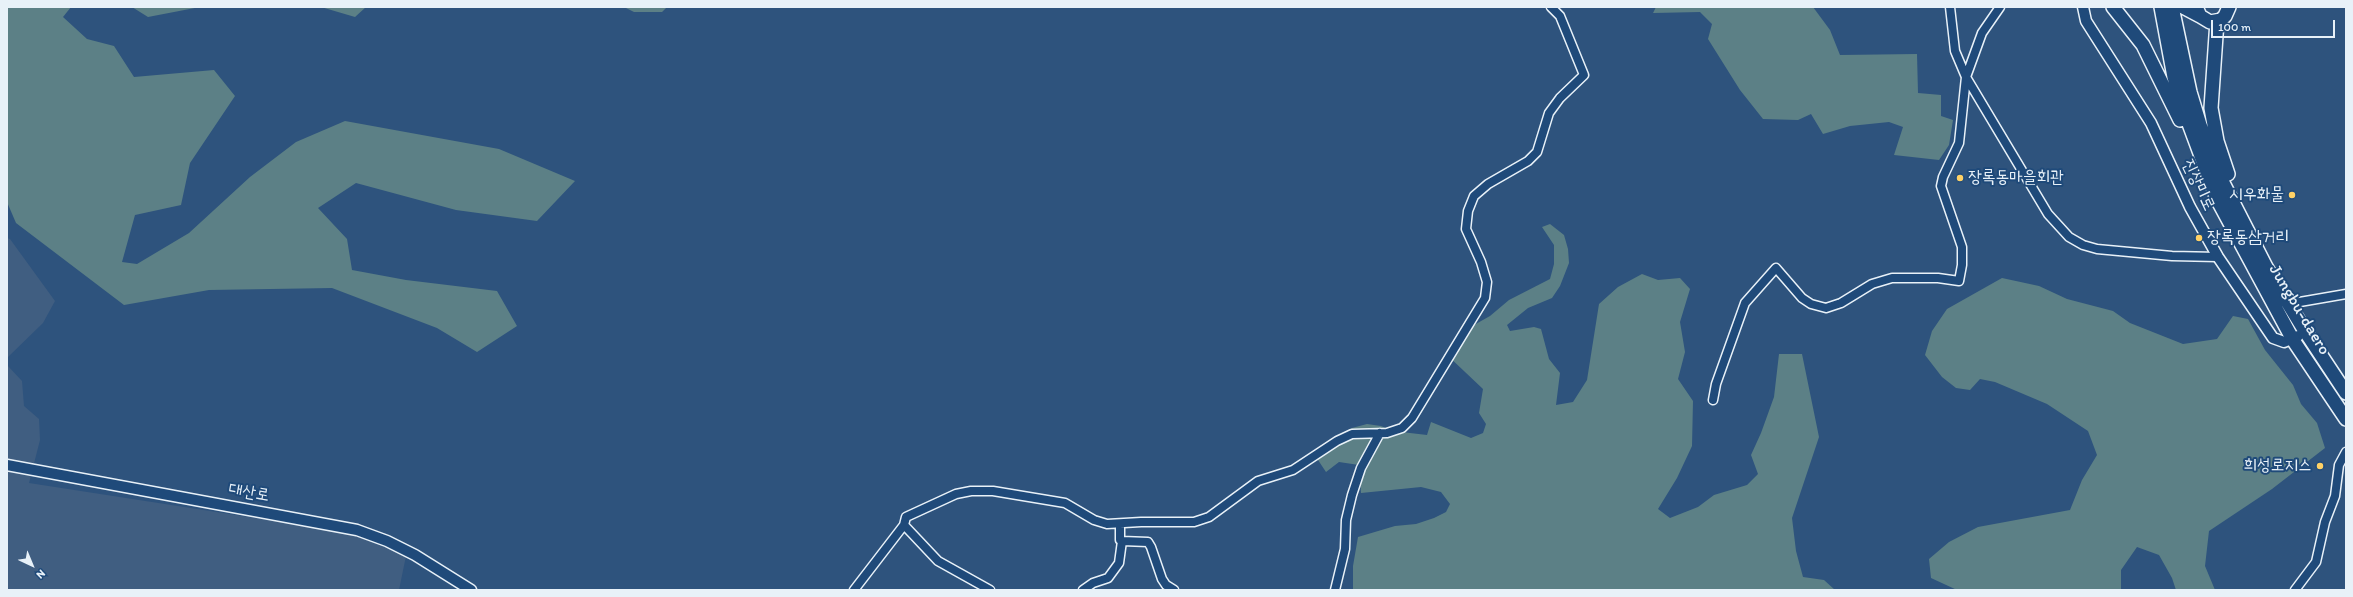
<!DOCTYPE html>
<html>
<head>
<meta charset="utf-8">
<style>
  body { margin:0 }
  #map { position:relative; width:2353px; height:597px; overflow:hidden; background:#2e537d; font-family:Itim,sans-serif }
  canvas { display:block }
  .frame { position:absolute; inset:0; border:8px solid #e8f1f8; pointer-events:none }
  .north { position:absolute; left:12px; top:545px; width:40px; height:40px; -webkit-text-stroke:3px #1f4a7a; paint-order:stroke; rotate:136deg; font-size:11px; font-weight:700; line-height:16px; text-align:center; color:#e8f1f8 }
  .north::after { content:''; display:block; margin:auto; width:14px; height:18px; background:#e8f1f8; clip-path:polygon(50% 0,100% 100%,50% 72%,0 100%) }
  .scale { position:absolute; left:2211px; top:20px; width:124px; height:18px; box-sizing:border-box; border:2px solid #e8f1f8; border-top:0; padding-left:5px; font-size:12px; line-height:14px; white-space:nowrap; color:#e8f1f8; -webkit-text-stroke:3px #1f4a7a; paint-order:stroke }
</style>
</head>
<body>
<div id="map">
<canvas width="2353" height="597"></canvas>
<div class="frame"></div>
<div class="north">N</div>
<div class="scale">100 m</div>
</div>
<script>
const ctx = document.querySelector('canvas').getContext('2d');
ctx.lineJoin = 'round';
function fillPath(path, color) { ctx.fillStyle = color; ctx.fill(path, 'evenodd'); }
const shape = rows => new Path2D(rows.map(r => 'M' + r).join(''));
function strokePath(path, color, width, dash) { ctx.strokeStyle = color; ctx.lineWidth = width; ctx.lineCap = dash ? 'butt' : 'round'; ctx.setLineDash(dash || []); ctx.stroke(path); }
function drawText(font, color, halo, rows, align = 'center') {
  ctx.font = font + ' Itim,"Poor Story",sans-serif'; ctx.lineWidth = 4; ctx.setLineDash([]); ctx.textBaseline = 'middle'; ctx.strokeStyle = halo; ctx.fillStyle = color; for (const [text, x, y, turn = 0] of rows) {
    ctx.save(); ctx.translate(x, y); ctx.rotate((+turn || 0) * Math.PI / 180); ctx.textAlign = isNaN(turn) ? turn : align; if (halo) ctx.strokeText(text, 0, 0); ctx.fillText(text, 0, 0); ctx.restore();
  }
}
fillPath(shape([
  [7,238,10,239,55,301,43,323,7,358],
  [7,365,22,381,24,406,39,419,40,440,29,483,333,530,359,537,406,556,399,590,7,590]
]), '#405e81');
fillPath(shape([
  [7,7,71,7,63,17,87,39,114,46,134,77,214,70,235,96,190,163,181,205,135,215,122,262,137,264,189,233,250,177,296,142,345,121,499,149,575,181,537,221,456,210,356,183,318,208,347,239,352,270,406,280,497,291,517,326,477,352,437,328,332,288,209,290,124,305,16,223,7,202],
  [132,7,200,7,148,17],
  [321,7,366,7,355,17],
  [624,7,667,7,662,12,634,12],
  [1656,7,1813,7,1830,30,1840,55,1917,54,1918,93,1941,95,1941,116,1953,120,1949,145,1939,160,1894,155,1903,127,1889,122,1850,126,1823,134,1811,114,1798,120,1763,119,1740,90,1708,39,1712,24,1700,12,1653,13],
  [1550,224,1564,235,1568,249,1569,263,1560,286,1552,298,1528,308,1507,325,1510,331,1534,327,1541,329,1549,359,1560,373,1556,405,1573,402,1587,380,1599,304,1618,287,1642,274,1658,280,1680,278,1690,289,1680,322,1685,352,1678,379,1693,401,1692,446,1677,478,1658,509,1670,518,1698,507,1714,495,1747,485,1758,474,1751,455,1761,433,1774,397,1779,354,1802,354,1819,437,1792,518,1796,551,1803,577,1824,580,1835,590,1353,590,1353,566,1358,537,1395,526,1416,524,1434,518,1446,512,1450,504,1441,492,1421,487,1361,493,1359,465,1339,462,1326,472,1318,460,1320,446,1352,428,1367,424,1381,426,1393,431,1427,435,1431,422,1471,438,1483,433,1486,424,1479,413,1483,389,1446,354,1458,334,1490,316,1509,300,1550,279,1554,264,1554,245,1542,227],
  [2002,278,2039,286,2067,299,2113,311,2130,323,2183,344,2217,339,2233,316,2248,319,2265,350,2293,385,2301,404,2317,423,2325,448,2272,489,2209,531,2205,566,2215,590,2176,590,2172,578,2159,555,2137,547,2121,570,2121,590,1957,590,1931,578,1929,559,1949,542,1978,527,2070,510,2082,480,2097,455,2088,431,2047,404,1995,382,1980,379,1970,390,1956,388,1942,377,1925,355,1932,331,1947,309]
]), '#5c8086');
const minor = shape([
  [1950,7,1955,51,1966,77,2048,214,2069,237,2083,245,2097,249,2172,256,2218,257],
  [2288,304,2346,294],
  [1713,400,1716,384,1745,303,1776,268,1802,298,1811,304,1826,308,1841,303,1872,284,1892,278,1938,278,1959,281,1962,265,1962,247,1941,186,1943,177,1959,143,1966,77,1982,33,2000,7],
  [904,525,938,561,990,590],
  [1122,541,1148,542,1151,547,1162,579,1166,585,1174,590],
  [854,590,904,525,906,517,956,494,971,491,993,491,1065,503,1094,520,1107,524,1141,522,1194,522,1209,517,1258,481,1293,470,1337,441,1352,434,1387,433,1402,428,1412,418,1485,298,1487,282,1481,262,1466,229,1468,211,1474,196,1488,184,1528,161,1537,152,1549,113,1560,98,1584,75,1560,16,1551,7],
  [1083,590,1093,583,1108,578,1119,563,1122,541,1120,540,1120,524],
  [1335,590,1345,549,1346,520,1352,495,1361,468,1380,433],
  [2295,590,2316,562,2325,522,2335,496,2339,465,2346,452]
]);
const tertiary = shape([
  [2083,7,2086,21,2151,123,2190,207,2218,257,2273,338,2284,342,2298,336],
  [7,465,357,530,387,541,415,555,471,590]
]);
const primary = shape([
  [2113,7,2143,45,2180,120],
  [2161,7,2174,77,2185,113,2217,199,2293,340,2346,419],
  [2172,7,2190,92,2200,125,2222,181,2266,267,2305,331,2346,393],
  [2183,7,2200,16],
  [2196,7,2200,16,2210,22,2221,20,2225,16,2229,7],
  [2217,21,2211,108,2217,141,2228,174]
]);
strokePath(minor, '#e8f1f8', 11);
strokePath(tertiary, '#e8f1f8', 13);
strokePath(primary, '#e8f1f8', 16);
strokePath(minor, '#1f4a7a', 8);
strokePath(tertiary, '#1f4a7a', 10);
strokePath(primary, '#1f4a7a', 13);
for (const [x, y, r, color] of [
  [1960,178,4,"#ffd166"],
  [2292,195,4,"#ffd166"],
  [2199,238,4,"#ffd166"],
  [2320,466,4,"#ffd166"]
]) { const dot = new Path2D(); dot.arc(x, y, r, 0, 2 * Math.PI); ctx.fillStyle = color; ctx.fill(dot); strokePath(dot, '#1f4a7a', 1.5); }
drawText('17px', '#e8f1f8', '#1f4a7a', [
  ["장록동마을회관",1968,178],
  ["시우화물",2284,195,"right"],
  ["장록동삼거리",2207,238],
  ["희성로지스",2312,466,"right"]
], 'left');
drawText('17px', '#e8f1f8', '#1f4a7a', [
  ["진상미로",2198,185,65],
  ["Jungbu-daero",2299,310,59],
  ["대산로",249,493,10]
]);
</script>
</body>
</html>
